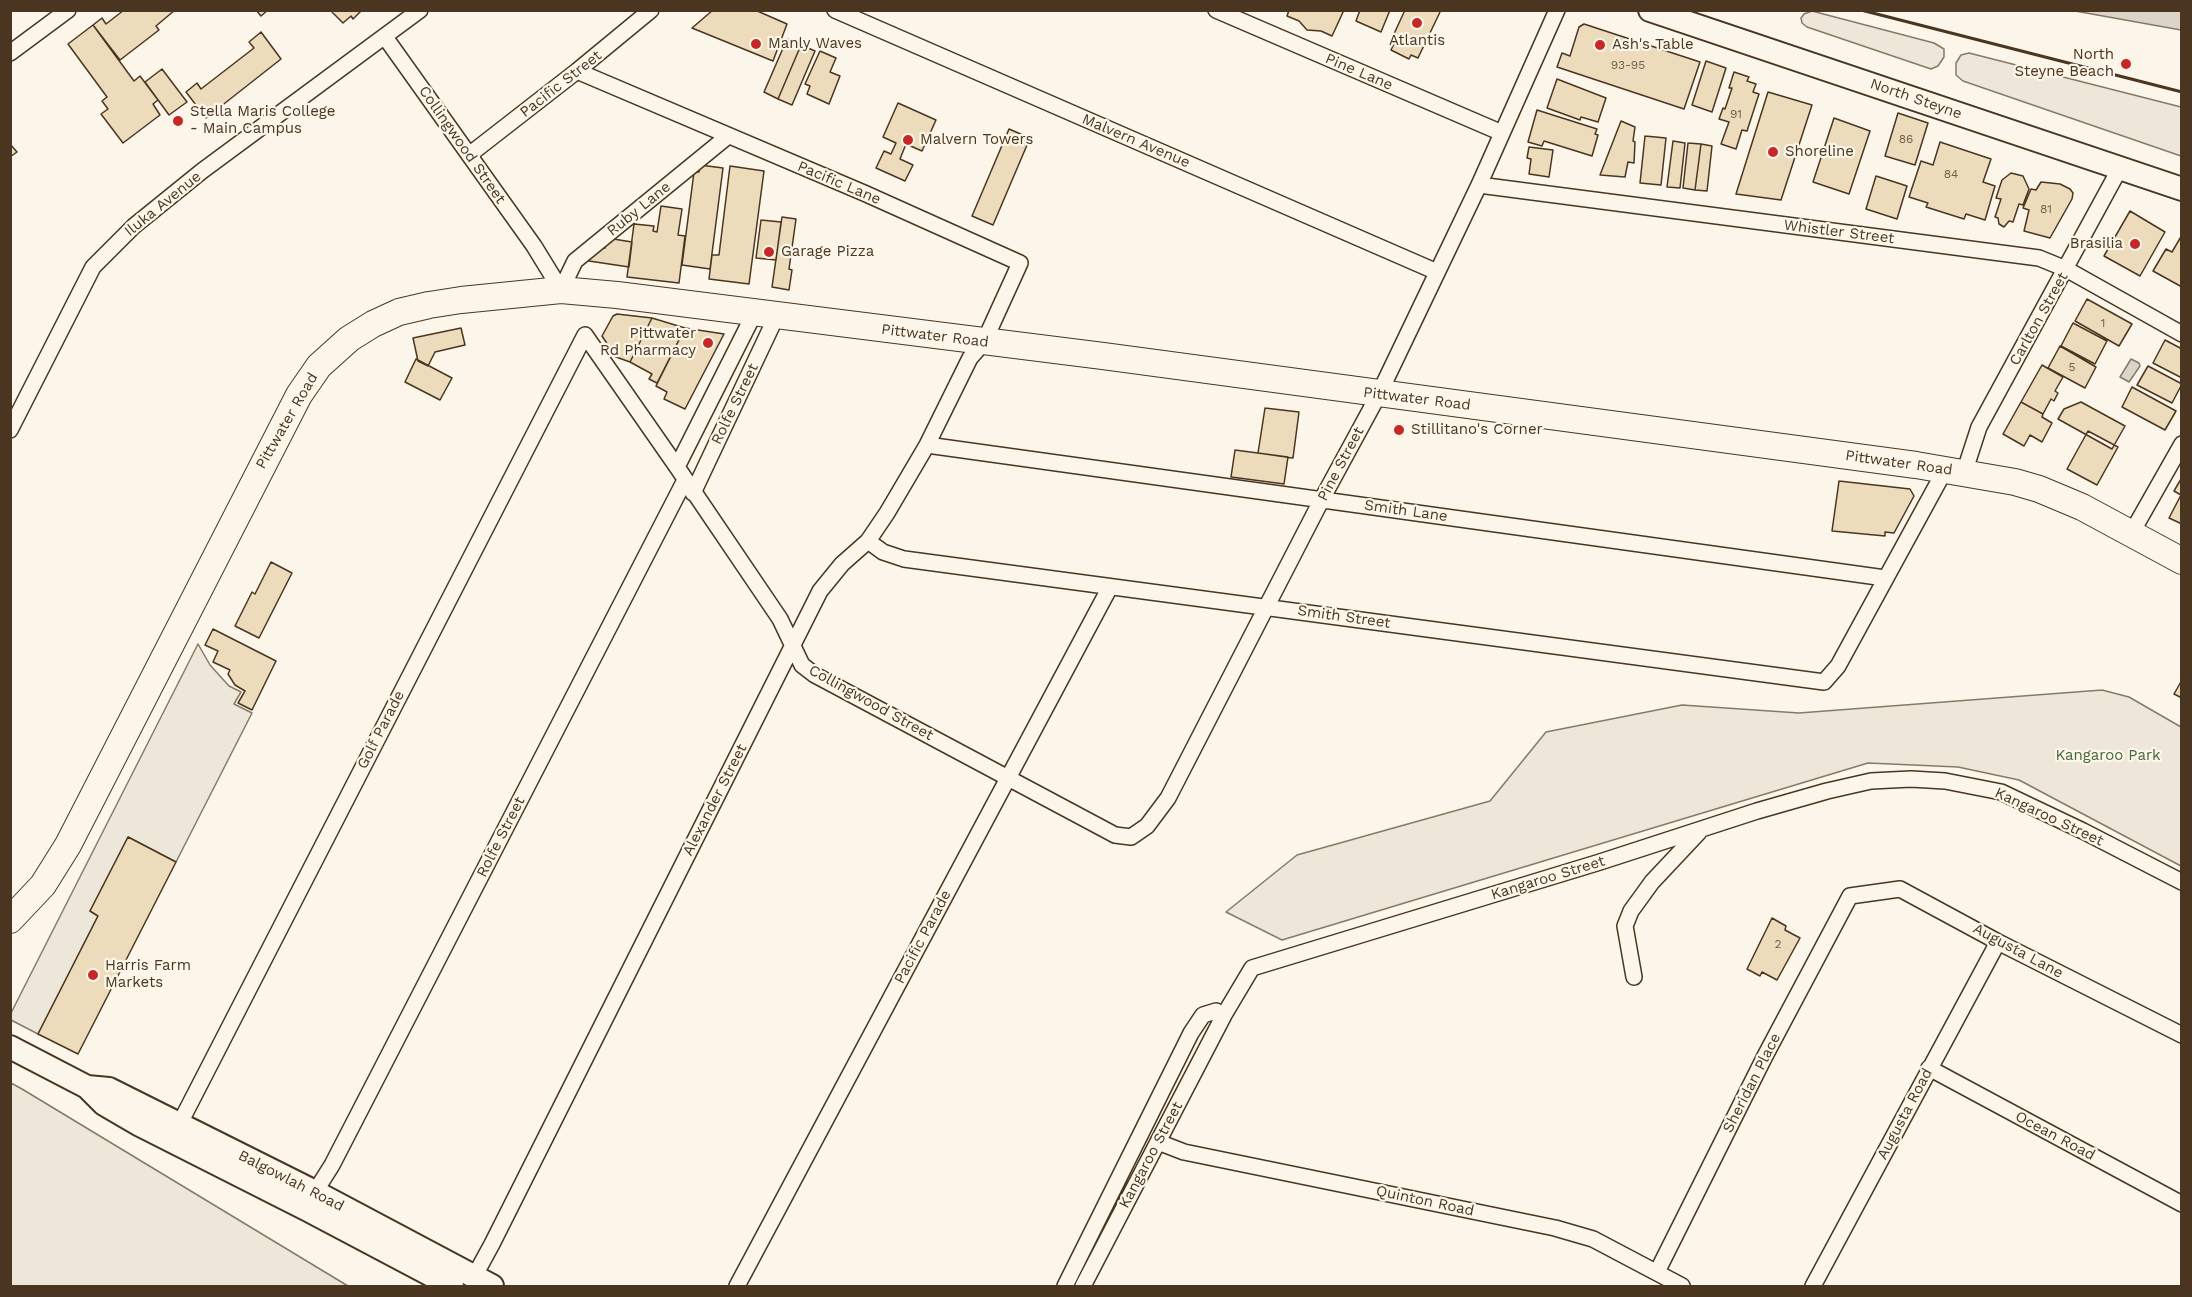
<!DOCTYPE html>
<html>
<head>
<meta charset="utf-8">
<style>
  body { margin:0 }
  #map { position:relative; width:2192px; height:1297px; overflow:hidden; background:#fbf6e9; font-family:"Work Sans",sans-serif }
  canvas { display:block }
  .frame { position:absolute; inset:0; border:12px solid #4a3520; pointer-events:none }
</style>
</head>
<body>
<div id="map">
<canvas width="2192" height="1297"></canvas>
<div class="frame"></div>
</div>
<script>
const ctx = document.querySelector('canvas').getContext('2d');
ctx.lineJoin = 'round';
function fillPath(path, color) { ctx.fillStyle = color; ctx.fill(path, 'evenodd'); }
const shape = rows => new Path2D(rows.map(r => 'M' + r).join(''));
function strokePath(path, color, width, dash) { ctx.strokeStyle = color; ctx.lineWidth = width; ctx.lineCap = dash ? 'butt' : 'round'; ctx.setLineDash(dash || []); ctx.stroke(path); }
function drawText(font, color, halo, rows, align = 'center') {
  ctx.font = font + ' "Work Sans",sans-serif'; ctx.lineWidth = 4.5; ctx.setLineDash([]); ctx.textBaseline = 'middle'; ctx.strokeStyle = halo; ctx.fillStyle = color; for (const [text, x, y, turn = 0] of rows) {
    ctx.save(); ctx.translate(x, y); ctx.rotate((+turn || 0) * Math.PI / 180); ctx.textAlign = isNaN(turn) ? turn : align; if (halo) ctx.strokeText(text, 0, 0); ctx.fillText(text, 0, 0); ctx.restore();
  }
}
const green = shape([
  [1812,11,1934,43,1944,49,1944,57,1938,66,1931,69,1807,27,1802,23,1801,18,1804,14,1812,11],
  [1969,53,2181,107,2181,156,1963,81,1956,75,1956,63,1961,55,1969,53],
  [2102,690,2129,697,2181,727,2181,866,2019,780,1958,767,1868,763,1282,940,1226,912,1297,855,1490,801,1546,732,1682,705,1799,713,2102,690],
  [11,1083,22,1089,348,1286,11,1286,11,1083]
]);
fillPath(green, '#ede6d9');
strokePath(green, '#887966', 1.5);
const parking = shape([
  [198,644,210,665,229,686,241,692,234,704,252,713,176,862,128,837,90,911,98,916,38,1034,11,1020,10,1015,198,644]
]);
fillPath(parking, '#ede7d9');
strokePath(parking, '#887966', 1.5);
const water = shape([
  [2075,11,2181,11,2181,30,2075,11],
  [2131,359,2139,363,2140,366,2129,382,2120,377,2131,359]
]);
fillPath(water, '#dcd4c6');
strokePath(water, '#887966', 1.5);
const building = shape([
  [124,10,175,10,156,26,159,30,120,60,93,25,102,18,106,24,124,10],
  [256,10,268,10,261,16,256,10],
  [334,10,362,10,353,19,351,16,343,23,332,12,334,10],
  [713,10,755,10,787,24,773,61,692,28,713,10],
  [1289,10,1344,10,1332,36,1321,31,1307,30,1299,21,1287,16,1289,10],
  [1360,10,1390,10,1381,32,1356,21,1360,10],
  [1405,10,1441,10,1418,58,1411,55,1409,59,1391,50,1397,38,1393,36,1405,10],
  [1584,24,1700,62,1684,109,1557,67,1562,53,1570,56,1579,27,1584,24],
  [93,25,134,81,140,76,158,100,153,104,160,115,123,143,101,114,108,109,102,101,107,97,68,44,93,25],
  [261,32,281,59,206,118,186,92,197,83,201,89,254,48,249,42,261,32],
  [787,39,801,45,778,99,764,92,787,39],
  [801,45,815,51,792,105,778,99,801,45],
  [820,51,836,58,830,72,840,76,829,104,807,94,810,86,805,84,820,51],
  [1706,61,1726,68,1712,112,1692,105,1706,61],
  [162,69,187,102,169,115,145,82,162,69],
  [1734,72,1749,77,1747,81,1756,84,1753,92,1759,94,1747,131,1742,130,1736,149,1721,144,1729,122,1719,119,1723,108,1725,109,1732,88,1729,88,1734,72],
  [1557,79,1606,98,1598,122,1581,117,1580,120,1547,108,1557,79],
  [1768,92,1812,105,1781,200,1736,194,1768,92],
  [898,103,936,120,922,151,906,144,900,159,913,165,905,181,876,168,884,151,891,154,896,143,883,137,898,103],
  [1537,110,1597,129,1595,134,1598,135,1592,156,1544,141,1542,146,1528,142,1537,110],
  [1898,113,1928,123,1915,165,1885,156,1898,113],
  [1834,118,1870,131,1849,194,1813,182,1834,118],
  [1621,121,1635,127,1633,141,1635,142,1634,163,1628,162,1625,177,1600,175,1621,121],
  [1009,129,1030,138,993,225,972,216,1009,129],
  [1645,136,1666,138,1661,185,1640,183,1645,136],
  [1673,141,1685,143,1680,188,1667,187,1673,141],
  [1940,142,1991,159,1983,182,1995,186,1985,220,1966,214,1964,219,1926,207,1928,203,1909,197,1921,161,1933,165,1940,142],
  [1688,143,1701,144,1695,190,1683,188,1688,143],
  [10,144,17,152,10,157,10,144],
  [1701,144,1712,146,1707,191,1695,190,1701,144],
  [1529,147,1553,150,1549,177,1529,174,1531,159,1527,158,1529,147],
  [700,165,723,168,710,269,682,265,694,172,699,172,700,165],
  [730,166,764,171,749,284,709,279,712,255,719,255,730,166],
  [2011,173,2023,176,2029,189,2023,205,2019,204,2013,222,2009,221,2004,227,1999,224,1998,218,1995,217,2001,199,1996,198,2002,180,2011,173],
  [1876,176,1907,186,1897,219,1866,209,1876,176],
  [2041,182,2060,184,2070,189,2073,193,2072,199,2050,238,2024,231,2029,210,2023,208,2031,189,2036,190,2041,182],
  [661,206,682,209,678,235,685,236,679,283,627,277,634,224,654,226,653,231,657,232,661,206],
  [2130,211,2165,232,2140,276,2104,256,2130,211],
  [782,217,796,219,789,269,792,270,789,290,772,287,782,217],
  [761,220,781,222,776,260,756,258,761,220],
  [2182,235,2182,287,2153,271,2166,249,2172,252,2182,235],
  [607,238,632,242,629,267,589,261,589,255,599,248,605,248,607,238],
  [2087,299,2132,324,2119,346,2075,321,2087,299],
  [617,314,652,318,630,362,616,357,602,336,613,316,617,314],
  [652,318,685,328,657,383,649,379,652,374,630,362,652,318],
  [2073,323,2107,341,2095,364,2061,346,2073,323],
  [461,328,465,345,435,352,428,366,418,361,413,338,461,328],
  [685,328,724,334,685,409,664,399,667,392,656,386,685,328],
  [2165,340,2182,349,2182,378,2153,363,2165,340],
  [2060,346,2096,367,2085,388,2048,368,2060,346],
  [416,359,452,378,440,400,405,382,416,359],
  [2042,365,2063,377,2055,391,2058,393,2054,401,2051,399,2043,414,2021,402,2042,365],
  [2148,366,2182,384,2172,403,2137,385,2148,366],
  [2132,387,2176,411,2165,430,2122,407,2132,387],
  [2021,402,2043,414,2042,417,2052,423,2042,442,2030,435,2024,446,2003,434,2021,402],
  [2081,402,2125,426,2112,449,2058,419,2064,409,2081,402],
  [1265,408,1299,412,1293,458,1258,453,1265,408],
  [2088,431,2118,447,2097,485,2067,469,2088,431],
  [1235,450,1288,457,1284,484,1231,477,1235,450],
  [2181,479,2182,479,2182,524,2169,518,2181,495,2174,491,2181,479],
  [1839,481,1910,489,1914,496,1894,533,1885,532,1885,536,1832,531,1839,481],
  [271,562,292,573,259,638,235,626,252,592,255,594,271,562],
  [213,629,276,661,252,710,238,703,245,691,235,685,228,674,230,670,213,662,218,651,205,645,213,629],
  [2182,680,2182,698,2174,694,2182,680],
  [128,837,176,862,78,1054,38,1034,98,916,90,911,128,837],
  [1772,918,1786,926,1785,930,1800,938,1777,980,1762,972,1760,976,1747,969,1772,918]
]);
fillPath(building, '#ecdcbc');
strokePath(building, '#4a3520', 1.5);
const street = shape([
  [835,10,1437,272],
  [1216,10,1502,133],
  [385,37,534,246,561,290],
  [10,53,68,10],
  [469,155,577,71,651,10],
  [1479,185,2039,258,2066,269,2182,334],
  [561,290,575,261,728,136],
  [10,430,93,267,134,226,202,171,420,10],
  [927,445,1885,578],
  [677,467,755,312],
  [1964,473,1979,427,2120,168],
  [693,493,777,315],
  [2131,534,2182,444],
  [868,541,883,552,904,559,1824,682,1838,666,1945,470],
  [1634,977,1625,926,1631,911,1652,882,1699,832],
  [1929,1068,2182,1204],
  [179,1125,585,335,677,467,780,619,802,665,815,675,1115,835,1131,837,1147,826,1168,798,1322,499,1379,394,1479,185,1557,10],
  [1158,1142,1184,1152,1555,1228,1593,1239,1682,1286],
  [315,1192,332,1165,685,480],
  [1657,1272,1765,1056,1850,896,1900,889,1998,942,2182,1035],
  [474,1277,492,1244,820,591,842,564,868,541,887,513,927,445,970,358,984,342,1020,263,864,193,577,71],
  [737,1286,1110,587],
  [1065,1286,1191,1033,1203,1015,1216,1011,1224,1015],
  [1083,1286,1224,1015,1252,968,1600,862,1757,811,1827,791,1871,781,1911,779,1945,781,2001,792,2083,831,2182,882],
  [1813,1286,1998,942]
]);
const secondary = shape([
  [1650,10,2182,189],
  [10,1047,87,1087,104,1104,140,1125,308,1210,452,1286],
  [87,1087,109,1089,315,1192,492,1286]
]);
const primary = shape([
  [10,920,43,885,68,845,299,395,319,366,349,339,373,324,399,312,429,305,461,300,561,290,617,295,1103,356,1916,465,2015,482,2039,489,2082,507,2182,561]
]);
strokePath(street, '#4a3520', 18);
strokePath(secondary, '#4a3520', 26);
strokePath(primary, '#4a3520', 28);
strokePath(street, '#fbf6e9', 15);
strokePath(secondary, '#fbf6e9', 22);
strokePath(primary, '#fbf6e9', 26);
strokePath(shape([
  [1861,10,2182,92]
]), '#4a3520', 3);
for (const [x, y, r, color] of [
  [1417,23,6,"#c62828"],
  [756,44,6,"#c62828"],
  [1600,45,6,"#c62828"],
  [2126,64,6,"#c62828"],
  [178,121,6,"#c62828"],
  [908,140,6,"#c62828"],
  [1773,152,6,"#c62828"],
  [2135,244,6,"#c62828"],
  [769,252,6,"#c62828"],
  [708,343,6,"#c62828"],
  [1399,430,6,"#c62828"],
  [93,975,6,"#c62828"]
]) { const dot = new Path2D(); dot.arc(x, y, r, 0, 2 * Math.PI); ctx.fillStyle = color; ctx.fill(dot); strokePath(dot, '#fbf6e9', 2); }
drawText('12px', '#725f47', null, [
  ["93-95",1628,65],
  ["91",1736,114],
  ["86",1906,139],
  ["84",1951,174],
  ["81",2046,209],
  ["1",2103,323],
  ["5",2072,367],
  ["2",1778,944]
]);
drawText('15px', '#4a3520', '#fbf6e9', [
  ["Atlantis",1417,41,"center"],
  ["Manly Waves",768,44],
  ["Ash's Table",1612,45],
  ["North",2114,55,"right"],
  ["Steyne Beach",2114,72,"right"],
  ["Stella Maris College",190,112],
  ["- Main Campus",190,129],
  ["Malvern Towers",920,140],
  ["Shoreline",1785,152],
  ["Brasilia",2123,244,"right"],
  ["Garage Pizza",781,252],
  ["Pittwater",696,334,"right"],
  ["Rd Pharmacy",696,351,"right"],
  ["Stillitano's Corner",1411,430],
  ["Harris Farm",105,966],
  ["Markets",105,983]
], 'left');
drawText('15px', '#4a3520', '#fbf6e9', [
  ["Pine Lane",1359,72,23],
  ["Pacific Street",561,84,-38],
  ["North Steyne",1916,99,19],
  ["Malvern Avenue",1136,141,23],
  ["Collingwood Street",462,145,55],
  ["Pacific Lane",839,183,23],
  ["Iluka Avenue",163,204,-39],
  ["Ruby Lane",639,209,-39],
  ["Whistler Street",1839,232,7],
  ["Carlton Street",2039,319,-61],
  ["Pittwater Road",935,336,7],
  ["Pittwater Road",1417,399,7],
  ["Rolfe Street",735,404,-64],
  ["Pittwater Road",287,421,-60],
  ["Pittwater Road",1899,463,8],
  ["Pine Street",1341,464,-62],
  ["Smith Lane",1406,511,8],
  ["Smith Street",1344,617,8],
  ["Collingwood Street",871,703,29],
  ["Golf Parade",381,730,-63],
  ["Alexander Street",715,800,-63],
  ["Kangaroo Street",2049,817,25],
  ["Rolfe Street",501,837,-63],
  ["Kangaroo Street",1548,878,-17],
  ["Pacific Parade",923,937,-62],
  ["Augusta Lane",2018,951,28],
  ["Sheridan Place",1752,1083,-63],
  ["Augusta Road",1905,1114,-62],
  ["Ocean Road",2055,1136,28],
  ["Kangaroo Street",1151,1155,-62],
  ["Balgowlah Road",291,1181,27],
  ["Quinton Road",1425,1201,12]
]);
drawText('15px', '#436837', '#fbf6e9', [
  ["Kangaroo Park",2108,756]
]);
</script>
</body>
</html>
